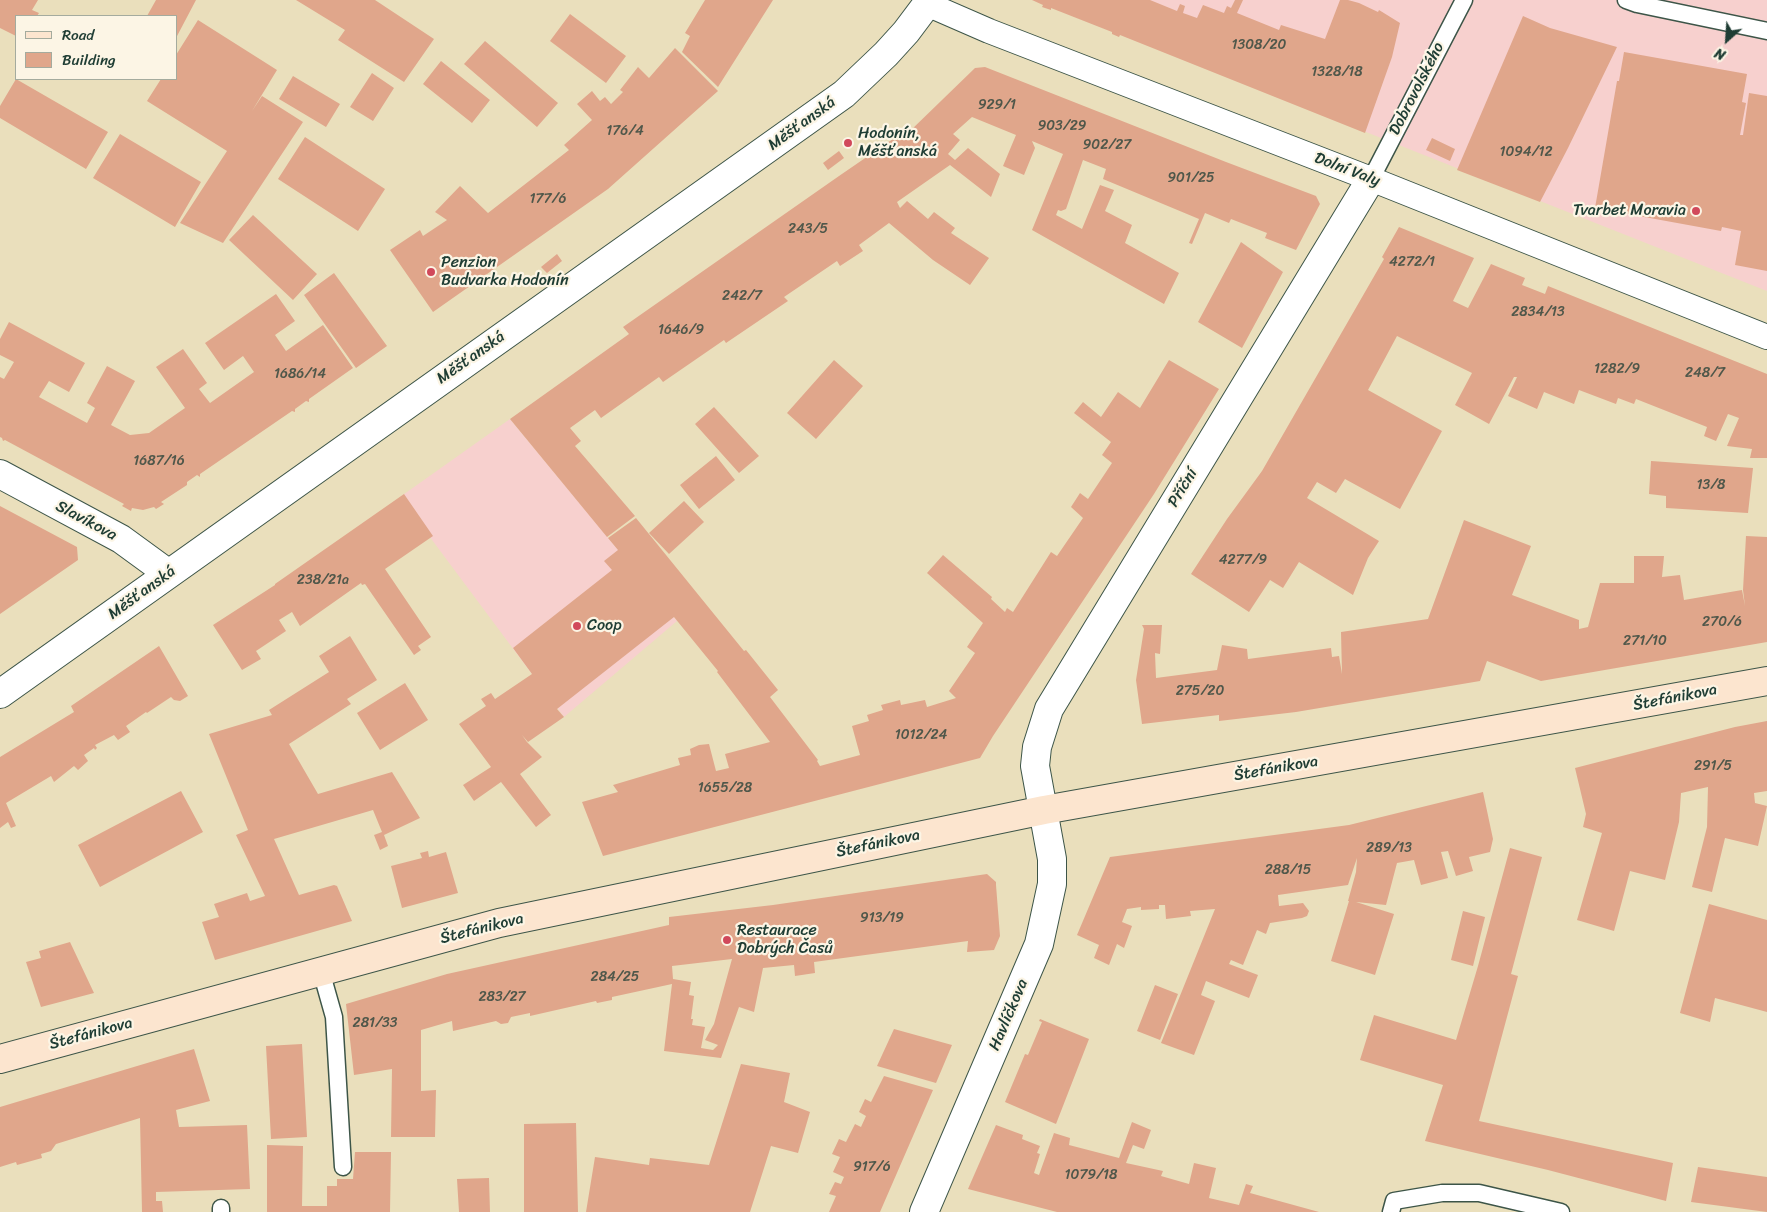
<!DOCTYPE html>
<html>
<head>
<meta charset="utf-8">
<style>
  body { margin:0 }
  #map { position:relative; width:1767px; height:1212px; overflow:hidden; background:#eadfbc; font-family:Sriracha,sans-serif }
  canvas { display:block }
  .legend { position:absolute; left:15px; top:15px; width:162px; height:65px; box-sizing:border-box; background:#fcf5e5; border:1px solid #a4ab9e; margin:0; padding:6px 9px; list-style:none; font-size:15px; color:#1f3d34 }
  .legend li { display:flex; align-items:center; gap:10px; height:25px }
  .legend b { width:25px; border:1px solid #a4ab9e }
  .north { position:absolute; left:1702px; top:15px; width:50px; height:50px; -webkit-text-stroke:4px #fcf5e5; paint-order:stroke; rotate:206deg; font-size:14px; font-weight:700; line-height:20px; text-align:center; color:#1f3d34 }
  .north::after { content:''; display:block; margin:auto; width:18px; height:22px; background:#1f3d34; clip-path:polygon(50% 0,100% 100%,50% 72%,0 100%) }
</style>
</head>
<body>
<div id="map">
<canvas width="1767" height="1212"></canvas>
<ul class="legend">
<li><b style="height:6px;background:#fce5cf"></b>Road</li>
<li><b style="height:14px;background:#e0a68b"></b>Building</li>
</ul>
<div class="north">N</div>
</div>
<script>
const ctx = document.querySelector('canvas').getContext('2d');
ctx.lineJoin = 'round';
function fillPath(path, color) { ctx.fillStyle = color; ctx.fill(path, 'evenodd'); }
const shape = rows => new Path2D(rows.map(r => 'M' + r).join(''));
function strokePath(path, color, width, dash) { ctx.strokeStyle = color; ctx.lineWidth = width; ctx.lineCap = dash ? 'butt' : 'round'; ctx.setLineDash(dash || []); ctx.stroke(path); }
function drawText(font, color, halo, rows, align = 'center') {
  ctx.font = font + ' Sriracha,sans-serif'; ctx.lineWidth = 4.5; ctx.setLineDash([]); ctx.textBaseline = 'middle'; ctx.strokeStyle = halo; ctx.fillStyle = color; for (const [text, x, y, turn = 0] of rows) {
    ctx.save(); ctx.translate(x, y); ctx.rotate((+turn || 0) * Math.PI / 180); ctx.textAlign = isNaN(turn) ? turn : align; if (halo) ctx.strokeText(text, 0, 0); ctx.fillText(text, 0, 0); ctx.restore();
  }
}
fillPath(shape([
  [1033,0,1767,0,1767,291],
  [510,419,677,621,564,717,400,497]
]), '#f7d0ce');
fillPath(shape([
  [0,0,38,0,32,10,39,13,37,16,16,16,16,36,0,28],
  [156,0,196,0,176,38,176,16,147,16],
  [296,0,375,0,434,39,404,82,338,40,345,30],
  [705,0,773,0,718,87,682,52,690,36,685,33],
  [1032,0,1150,0,1177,11,1180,4,1185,6,1183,13,1197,18,1203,5,1224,13,1227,6,1231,8,1235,0,1243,0,1237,13,1279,30,1281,25,1325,39,1340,0,1348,0,1359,3,1378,12,1379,10,1400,23,1392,57,1365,133,1120,35,1119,37,1112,34,1112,32,1051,8,1051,10,1042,7,1043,5],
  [570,14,626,56,606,83,550,41],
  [1523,16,1550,28,1617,47,1568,148,1540,202,1457,170],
  [198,20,277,70,252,111,262,96,303,122,223,243,180,223,227,151,147,101,161,79,176,79,176,55],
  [485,41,558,103,537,127,464,64],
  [675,48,718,91,608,189,433,312,390,250,420,230,423,236,447,220,435,212,460,186,488,213,569,150,564,145,592,120,577,104,592,91,600,101,605,97,611,104,623,92,620,90,638,67,649,78],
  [1624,52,1747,74,1742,102,1746,103,1740,135,1743,135,1749,93,1767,96,1767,271,1735,265,1741,231,1722,227,1721,231,1595,208,1617,81,1619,81],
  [441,61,490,100,472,123,423,84],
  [985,67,1226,162,1316,196,1320,204,1296,250,1265,238,1267,233,1231,219,1229,223,1205,213,1192,244,1189,243,1199,219,1103,179,1106,169,1083,160,1066,209,1061,211,1058,210,1056,215,1082,229,1100,185,1114,190,1105,211,1132,225,1125,243,1179,273,1164,304,1032,230,1063,154,1032,141,1035,148,1024,175,1003,166,1016,135,972,117,953,134,960,140,948,154,955,160,968,148,1000,174,991,197,950,165,897,202,900,208,907,201,928,219,934,212,955,228,951,233,989,258,970,285,933,260,889,223,859,245,863,251,840,266,837,261,784,297,788,301,726,343,724,340,663,382,659,377,601,418,595,410,570,428,581,441,575,446,635,516,607,537,510,419,629,334,623,327,839,176,906,130,909,132,975,68],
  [372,73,394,88,373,121,350,107],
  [293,76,340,104,326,127,279,99],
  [16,79,108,132,86,169,0,118,0,106],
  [120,134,201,182,175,227,93,178],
  [305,137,385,189,358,231,278,179],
  [1432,138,1455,149,1450,161,1426,150],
  [839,151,844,158,828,170,823,163],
  [253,215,317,274,293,300,229,240],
  [1399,227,1474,258,1453,301,1468,308,1491,264,1525,278,1522,285,1545,294,1548,286,1767,374,1767,458,1750,458,1752,449,1727,446,1739,418,1728,414,1716,441,1704,436,1707,427,1636,399,1634,404,1618,398,1616,404,1579,390,1574,404,1544,392,1537,409,1508,396,1517,377,1514,377,1489,424,1455,405,1472,373,1397,336,1368,390,1442,431,1400,509,1345,479,1336,493,1317,482,1307,498,1379,541,1368,558,1353,595,1299,562,1283,588,1270,580,1249,612,1191,574,1227,519,1262,471,1384,259,1382,257],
  [1241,242,1283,272,1242,348,1198,322],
  [557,254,562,261,547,273,541,267],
  [334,273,387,346,356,368,304,295],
  [276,294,295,321,275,335,286,351,323,325,353,368,309,399,309,402,306,401,295,409,295,412,292,411,200,474,200,477,197,475,187,482,187,485,161,502,164,504,156,509,154,507,143,510,132,508,131,511,122,506,124,504,5,440,3,441,2,438,0,437,0,377,4,379,14,362,0,355,0,339,9,322,85,363,69,392,49,381,39,397,87,423,95,408,87,403,107,366,135,381,111,425,130,435,149,433,185,408,156,367,183,349,207,383,199,389,210,403,254,372,243,356,224,370,205,343],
  [834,360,863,386,816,439,787,413],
  [1169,360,1219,389,1154,494,993,736,980,758,603,856,582,802,618,792,613,785,680,765,678,758,691,755,690,749,699,745,709,744,716,771,729,768,725,754,770,742,717,672,718,671,674,617,557,709,564,717,528,742,522,735,527,742,542,757,520,774,551,815,536,827,501,782,474,801,463,785,491,767,459,724,486,706,481,699,491,693,495,699,532,674,513,648,612,570,604,561,618,550,608,538,636,518,744,651,746,650,778,690,770,697,818,760,817,761,820,766,860,755,852,726,869,721,867,715,883,710,881,705,900,700,901,705,925,700,927,707,956,698,949,691,975,653,967,647,983,623,927,573,943,555,992,597,991,599,1005,612,1007,608,1013,612,1051,552,1057,556,1083,518,1071,507,1080,493,1088,499,1112,463,1102,455,1111,442,1074,413,1083,402,1101,417,1118,392,1140,408],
  [714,407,759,456,739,473,695,424],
  [716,456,735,480,699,509,680,485],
  [1651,461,1753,468,1748,513,1666,508,1666,496,1649,494],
  [404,494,433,536,385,569,431,637,418,646,421,650,414,655,365,584,362,585,361,583,300,626,292,612,279,620,286,631,256,651,261,659,242,670,213,625,275,585,275,584],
  [684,501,704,522,669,554,649,533],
  [0,506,77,547,78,560,0,614],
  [1464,520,1531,546,1512,595,1579,620,1579,629,1588,627,1600,583,1634,583,1634,556,1664,556,1662,577,1680,575,1684,600,1742,590,1745,606,1743,590,1746,536,1767,537,1767,642,1541,681,1487,661,1480,681,1296,712,1219,721,1219,715,1142,724,1136,680,1144,629,1142,625,1162,625,1160,654,1155,653,1156,678,1217,670,1222,645,1247,649,1248,659,1331,648,1332,657,1339,656,1342,674,1341,632,1428,619],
  [350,636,377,680,347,699,351,704,289,744,318,794,392,772,420,818,384,835,388,846,380,850,374,835,382,832,373,810,274,839,299,895,334,885,337,886,352,921,215,960,202,922,219,917,214,904,247,893,250,901,265,896,236,835,248,830,209,734,272,715,269,710,329,672,319,656],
  [159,646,188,696,180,701,174,700,171,697,147,713,146,712,126,726,130,732,118,740,114,735,95,745,97,748,95,750,94,748,84,755,88,761,78,770,74,766,54,782,51,776,6,803,16,826,11,828,8,822,0,828,0,757,74,712,71,706],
  [405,683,428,720,380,750,357,713],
  [1767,721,1767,791,1754,793,1755,803,1767,806,1758,846,1725,838,1712,892,1692,887,1707,827,1708,787,1681,793,1679,822,1665,880,1630,871,1614,931,1577,920,1602,833,1583,827,1586,814,1575,768,1735,727],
  [181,791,203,832,100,887,78,845],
  [1483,792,1493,839,1490,852,1469,857,1473,871,1456,876,1448,851,1441,852,1448,878,1421,885,1414,860,1397,863,1386,905,1356,902,1394,914,1375,975,1331,961,1349,901,1348,901,1356,872,1357,858,1348,885,1278,895,1279,906,1303,903,1309,911,1307,916,1302,918,1270,923,1266,934,1257,930,1243,965,1231,960,1229,964,1258,975,1249,998,1206,981,1201,995,1215,1001,1194,1055,1161,1043,1215,909,1190,911,1191,916,1166,919,1165,905,1159,905,1159,909,1141,910,1141,907,1127,909,1122,922,1132,926,1124,948,1117,944,1109,965,1094,958,1099,945,1077,935,1110,857,1349,825],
  [1510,848,1542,857,1511,974,1518,976,1479,1121,1673,1163,1666,1201,1548,1170,1425,1141,1443,1085,1360,1060,1374,1015,1456,1040,1478,966],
  [428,851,429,857,446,852,458,893,402,908,391,866,422,858,420,853],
  [987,874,996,882,996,885,1000,936,994,950,967,952,968,941,814,962,815,973,795,976,794,965,763,968,754,1012,739,1007,721,1058,664,1051,672,984,612,997,612,1000,597,1003,596,1001,530,1016,530,1013,511,1017,508,1023,501,1024,496,1021,453,1031,452,1021,421,1030,421,1091,436,1090,435,1137,391,1137,392,1069,354,1075,346,1004,447,974,669,925,669,917,773,905],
  [732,959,714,1024,705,1040,718,1045,713,1050,701,1048,705,1027,692,1025,693,1019,691,1019,694,996,689,995,691,982,673,979,672,966],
  [1709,904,1767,920,1767,1012,1715,998,1710,1022,1680,1013],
  [1463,911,1485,917,1473,966,1451,960],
  [70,942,94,993,41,1007,26,962,41,958,39,951],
  [1155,985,1178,994,1160,1040,1137,1031],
  [1040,1019,1089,1039,1056,1124,1005,1102,1025,1054,1028,1055,1042,1022,1039,1021],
  [894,1029,952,1045,936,1083,877,1066],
  [302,1044,307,1137,271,1139,266,1046],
  [194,1049,210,1101,176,1110,179,1127,247,1125,250,1189,156,1192,156,1201,162,1201,163,1212,142,1212,140,1118,56,1144,51,1151,41,1154,42,1158,17,1165,16,1162,0,1167,0,1107],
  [741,1064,790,1073,784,1102,810,1112,798,1153,771,1146,750,1212,586,1212,595,1157,649,1165,650,1158,709,1165],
  [884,1076,933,1090,880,1212,829,1212,836,1196,829,1194,835,1182,841,1184,844,1177,833,1172,840,1157,832,1154,839,1139,846,1142,855,1124,861,1127,866,1116,859,1112,865,1099,871,1102],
  [1132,1122,1151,1130,1144,1149,1133,1145,1126,1163,1163,1171,1161,1176,1189,1184,1194,1163,1216,1168,1209,1198,1239,1205,1246,1184,1253,1186,1250,1193,1319,1212,1057,1212,968,1189,996,1125,1023,1135,1022,1139,1040,1146,1037,1153,1040,1154,1034,1173,1039,1175,1054,1133,1070,1138,1069,1145,1119,1158],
  [576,1123,578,1212,524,1212,524,1124],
  [267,1145,303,1146,302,1206,327,1206,327,1186,337,1186,337,1179,353,1179,355,1152,391,1152,390,1212,267,1212],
  [1698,1167,1767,1177,1767,1212,1691,1202],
  [489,1178,490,1212,459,1212,457,1179]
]), '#e0a68b');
const service = shape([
  [1626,0,1637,4,1767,31],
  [1371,179,1464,0],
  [321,971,334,1017,343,1167],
  [221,1208,221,1212],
  [1391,1212,1394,1201,1442,1193,1479,1193,1561,1212]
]);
const pedestrian = shape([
  [927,4,989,31,1371,179,1767,337]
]);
const minor = shape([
  [0,474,121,539,169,574],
  [0,694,844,94,886,54,906,32,930,0],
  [924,1212,1039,944,1052,884,1052,859,1035,766,1037,747,1049,709,1371,179]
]);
const secondary = shape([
  [0,1059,499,923,1044,810,1767,681]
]);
strokePath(service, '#3d5548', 19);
strokePath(pedestrian, '#3d5548', 26);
strokePath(minor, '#3d5548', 30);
strokePath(secondary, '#3d5548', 30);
strokePath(service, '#fff', 16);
strokePath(pedestrian, '#fff', 24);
strokePath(minor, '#fff', 28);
strokePath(secondary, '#fce5cf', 28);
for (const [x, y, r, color] of [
  [848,143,5,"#d1495b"],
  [1696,211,5,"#d1495b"],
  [431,272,5,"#d1495b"],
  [577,626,5,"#d1495b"],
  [727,940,5,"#d1495b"]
]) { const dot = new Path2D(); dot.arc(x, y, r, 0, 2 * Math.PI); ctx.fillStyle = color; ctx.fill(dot); strokePath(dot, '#fcf5e5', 2); }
drawText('14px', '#4f574a', null, [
  ["1308/20",1259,45],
  ["1328/18",1337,72],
  ["929/1",997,105],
  ["903/29",1062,126],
  ["176/4",625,131],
  ["902/27",1107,145],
  ["1094/12",1526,152],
  ["901/25",1191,178],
  ["177/6",548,199],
  ["243/5",808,229],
  ["4272/1",1412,262],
  ["242/7",742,296],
  ["2834/13",1538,312],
  ["1646/9",681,330],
  ["1282/9",1617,369],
  ["248/7",1705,373],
  ["1686/14",300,374],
  ["1687/16",159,461],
  ["13/8",1711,485],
  ["4277/9",1243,560],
  ["238/21a",323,580],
  ["270/6",1722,622],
  ["271/10",1645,641],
  ["275/20",1200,691],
  ["1012/24",921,735],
  ["291/5",1713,766],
  ["1655/28",725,788],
  ["289/13",1389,848],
  ["288/15",1288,870],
  ["913/19",882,918],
  ["284/25",615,977],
  ["283/27",502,997],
  ["281/33",375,1023],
  ["917/6",872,1167],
  ["1079/18",1091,1175]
]);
drawText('16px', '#1f3d34', '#fcf5e5', [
  ["Dobrovolského",1417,89,-63],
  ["Měšťanská",802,124,-36],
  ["Dolní Valy",1347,170,21],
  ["Měšťanská",471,358,-35],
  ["Příční",1183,488,-59],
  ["Slavíkova",86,521,28],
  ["Měšťanská",142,593,-36],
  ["Štefánikova",1675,698,-11],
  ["Štefánikova",1276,769,-10],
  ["Štefánikova",878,844,-12],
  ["Štefánikova",482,929,-14],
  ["Havlíčkova",1009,1015,-67],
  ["Štefánikova",91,1034,-15]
]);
drawText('16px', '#1f3d34', '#fcf5e5', [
  ["Hodonín,",858,134],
  ["Měšťanská",858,152],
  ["Tvarbet Moravia",1686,211,"right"],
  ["Penzion",441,263],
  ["Budvarka Hodonín",441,281],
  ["Coop",587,626],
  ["Restaurace",737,931],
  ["Dobrých Časů",737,949]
], 'left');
</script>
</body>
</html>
